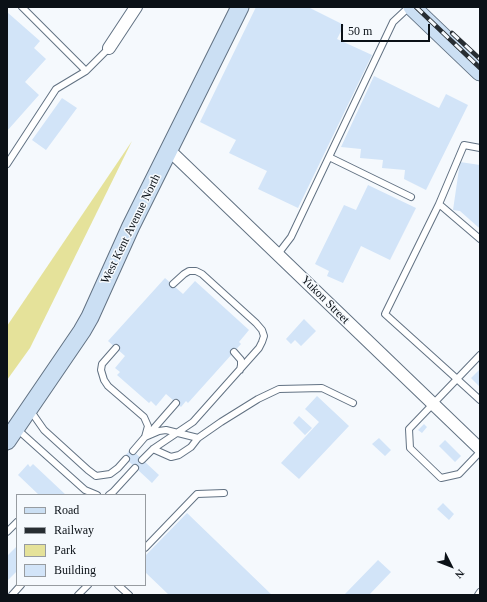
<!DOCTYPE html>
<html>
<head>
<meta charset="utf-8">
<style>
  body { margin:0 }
  #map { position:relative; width:487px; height:602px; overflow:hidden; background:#f5f9fd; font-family:"Times New Roman",serif }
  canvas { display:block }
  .frame { position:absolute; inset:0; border:8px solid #0b1117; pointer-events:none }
  .legend { position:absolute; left:16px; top:494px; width:130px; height:92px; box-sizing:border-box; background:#f5f9fd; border:1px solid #979ca1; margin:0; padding:5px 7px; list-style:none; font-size:12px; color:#0b1117 }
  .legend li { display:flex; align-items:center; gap:8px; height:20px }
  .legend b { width:20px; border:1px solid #979ca1 }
  .north { position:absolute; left:431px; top:546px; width:40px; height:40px; -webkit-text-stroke:3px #f5f9fd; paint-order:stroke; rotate:132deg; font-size:11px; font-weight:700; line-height:16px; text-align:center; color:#0b1117 }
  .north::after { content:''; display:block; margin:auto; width:14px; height:18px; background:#0b1117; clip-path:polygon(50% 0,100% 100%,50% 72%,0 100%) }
  .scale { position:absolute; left:341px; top:24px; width:89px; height:18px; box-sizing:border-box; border:2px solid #0b1117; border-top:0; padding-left:5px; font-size:12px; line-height:14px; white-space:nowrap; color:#0b1117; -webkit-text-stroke:3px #f5f9fd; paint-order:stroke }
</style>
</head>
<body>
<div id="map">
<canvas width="487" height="602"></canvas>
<div class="frame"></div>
<ul class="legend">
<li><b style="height:5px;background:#cbdff3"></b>Road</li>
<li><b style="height:5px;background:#272d32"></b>Railway</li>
<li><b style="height:11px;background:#e5e29a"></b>Park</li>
<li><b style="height:11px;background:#d2e4f8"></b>Building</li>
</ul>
<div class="north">N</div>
<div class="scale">50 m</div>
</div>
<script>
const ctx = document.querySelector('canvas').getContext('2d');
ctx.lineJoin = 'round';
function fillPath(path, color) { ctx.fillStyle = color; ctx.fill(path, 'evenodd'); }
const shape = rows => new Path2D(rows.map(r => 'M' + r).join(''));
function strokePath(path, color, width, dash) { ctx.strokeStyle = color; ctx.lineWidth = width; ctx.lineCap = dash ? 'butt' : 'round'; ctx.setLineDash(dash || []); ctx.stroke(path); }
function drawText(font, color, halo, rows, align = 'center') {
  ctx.font = font + ' "Times New Roman",serif'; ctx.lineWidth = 3; ctx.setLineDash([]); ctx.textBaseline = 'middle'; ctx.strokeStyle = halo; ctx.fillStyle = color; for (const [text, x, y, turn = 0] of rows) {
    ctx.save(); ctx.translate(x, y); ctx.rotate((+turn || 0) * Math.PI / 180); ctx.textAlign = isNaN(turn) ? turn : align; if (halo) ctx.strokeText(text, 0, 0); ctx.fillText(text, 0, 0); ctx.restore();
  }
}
fillPath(shape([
  [132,141,30,348,7,380,7,326]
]), '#e5e29a');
fillPath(shape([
  [256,7,308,7,344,25,337,39,372,55,298,208,258,189,267,171,229,153,236,140,200,122],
  [7,12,40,41,34,48,46,59,25,82,39,95,7,131],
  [374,76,439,108,446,94,468,105,426,190,404,179,405,170,382,168,383,160,360,158,361,149,341,147],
  [62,98,77,108,46,150,32,140],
  [460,162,480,165,480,228,478,227,460,211,453,210],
  [368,185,416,208,390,260,361,246,343,283,327,276,329,271,315,264,344,205,356,210],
  [165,278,183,294,195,281,249,330,239,342,241,344,188,403,186,401,181,407,166,394,156,406,151,401,149,403,117,375,120,372,115,368,125,356,108,341],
  [304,319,316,331,301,346,295,340,291,344,286,339],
  [480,369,480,387,471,378],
  [317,396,349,426,299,479,281,463,319,422,305,409],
  [299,416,312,428,305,435,293,423],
  [424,424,427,427,422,433,418,430],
  [379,438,391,450,385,456,372,444],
  [445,440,461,456,455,462,439,446],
  [131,449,159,475,152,483,124,457],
  [28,464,30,467,33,464,66,495,39,495,18,475],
  [443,503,454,514,449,520,437,509],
  [187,513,272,595,169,595,145,572,145,556],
  [17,546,17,571,7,581,7,556],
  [378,560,391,572,369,595,344,595]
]), '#d2e4f8');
const lane = shape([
  [22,7,86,71],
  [329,157,411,197],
  [7,164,56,89,86,71,109,48],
  [439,204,464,145,480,148],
  [480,239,439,204,385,314,457,379,409,429,410,448,441,478,459,474,480,452],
  [278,254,291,237,393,22,409,7],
  [116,348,102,364,101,370,104,380,108,386,144,417,148,426,145,437,133,451],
  [234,352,241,360,241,365,240,370],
  [480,355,457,379,480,400],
  [30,410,44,430,88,470,96,476,110,474,118,468,126,459],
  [17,429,85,490,97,495],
  [148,435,176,403],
  [145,437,159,431,166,430,198,438],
  [153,449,171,457,179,455,191,447,198,438,221,422,258,399,279,389,322,388,353,403],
  [142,460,153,449,193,422,259,348,262,342,264,336,262,330,256,323,202,274,196,271,189,271,184,274,173,284],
  [109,495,113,492,135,468],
  [7,532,17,522],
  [145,548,197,494,224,493],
  [118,585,129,595],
  [12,595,21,585],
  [78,595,88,585],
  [478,595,480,592]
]);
const street = shape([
  [109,48,136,7],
  [169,150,480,449]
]);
const secondary = shape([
  [412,7,480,72],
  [7,441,82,331,90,317,131,226,240,7]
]);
strokePath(lane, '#627283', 8);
strokePath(street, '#627283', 14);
strokePath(secondary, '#627283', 19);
strokePath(lane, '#fff', 6);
strokePath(street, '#fff', 12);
strokePath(secondary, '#cbdff3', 17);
const rail = shape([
  [416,7,480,68],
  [452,33,480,59]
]);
strokePath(rail, '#272d32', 4.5);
strokePath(rail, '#f5f9fd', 3, [9]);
drawText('12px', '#0b1117', '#f5f9fd', [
  ["West Kent Avenue North",131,229,-64],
  ["Yukon Street",325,300,45]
]);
</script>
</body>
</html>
